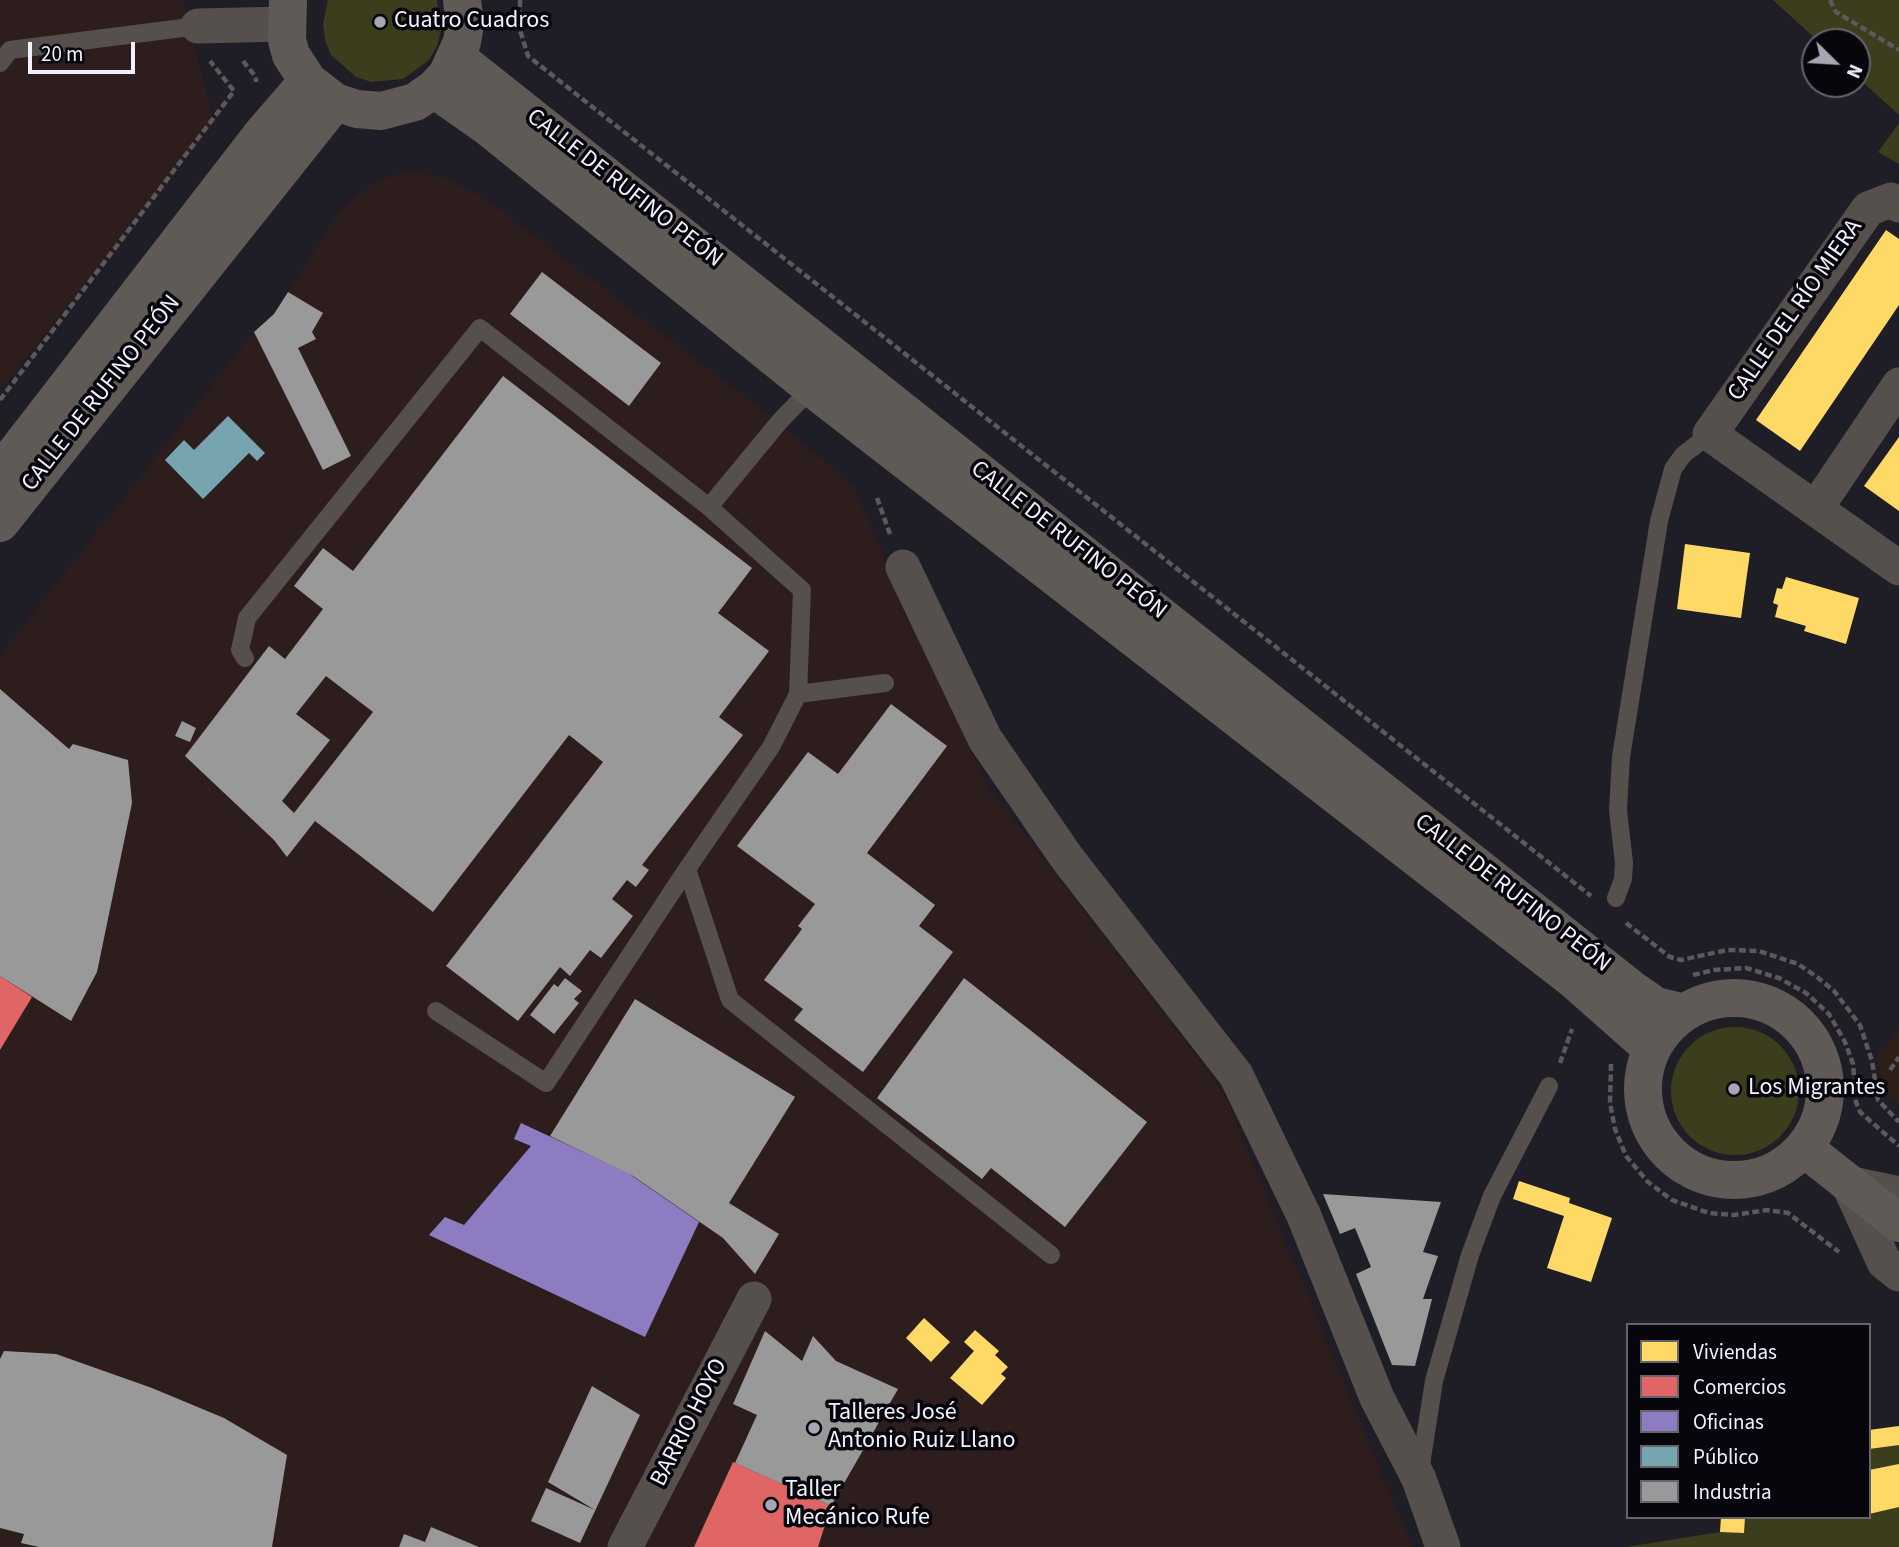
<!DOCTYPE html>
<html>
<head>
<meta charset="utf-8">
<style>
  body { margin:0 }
  #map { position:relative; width:1899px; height:1547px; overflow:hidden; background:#1f1d26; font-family:"Source Sans 3",sans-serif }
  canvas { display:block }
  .legend { position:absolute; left:1626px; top:1323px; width:245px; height:196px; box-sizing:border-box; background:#07060c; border:2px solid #65646c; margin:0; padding:9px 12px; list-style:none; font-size:21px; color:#f2f0fd }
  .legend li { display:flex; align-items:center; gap:14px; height:35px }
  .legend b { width:35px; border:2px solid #65646c }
  .north { position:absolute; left:1801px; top:28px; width:70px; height:70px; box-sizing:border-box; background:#07060c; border:2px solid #65646c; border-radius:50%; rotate:114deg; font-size:19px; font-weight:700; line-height:28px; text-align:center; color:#f2f0fd }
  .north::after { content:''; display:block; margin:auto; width:24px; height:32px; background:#a8a6b2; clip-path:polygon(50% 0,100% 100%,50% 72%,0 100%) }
  .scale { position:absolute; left:28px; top:42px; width:107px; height:32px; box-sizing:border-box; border:4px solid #f2f0fd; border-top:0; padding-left:9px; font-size:21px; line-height:24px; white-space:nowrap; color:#f2f0fd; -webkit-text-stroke:5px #07060c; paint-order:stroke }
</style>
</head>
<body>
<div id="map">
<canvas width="1899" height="1547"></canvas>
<ul class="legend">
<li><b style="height:19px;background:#ffd966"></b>Viviendas</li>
<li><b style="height:19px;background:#e06666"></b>Comercios</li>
<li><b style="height:19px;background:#8e7cc3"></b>Oficinas</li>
<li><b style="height:19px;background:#76a5af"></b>Público</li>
<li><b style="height:19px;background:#999"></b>Industria</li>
</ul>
<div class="north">N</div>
<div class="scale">20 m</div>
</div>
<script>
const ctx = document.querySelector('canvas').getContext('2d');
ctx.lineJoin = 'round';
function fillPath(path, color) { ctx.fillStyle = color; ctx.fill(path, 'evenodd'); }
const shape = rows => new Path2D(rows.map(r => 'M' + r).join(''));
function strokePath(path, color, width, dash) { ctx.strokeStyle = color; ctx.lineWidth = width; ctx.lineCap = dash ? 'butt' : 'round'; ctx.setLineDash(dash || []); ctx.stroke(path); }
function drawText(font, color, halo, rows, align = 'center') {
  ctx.font = font + ' "Source Sans 3",sans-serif'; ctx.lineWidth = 7; ctx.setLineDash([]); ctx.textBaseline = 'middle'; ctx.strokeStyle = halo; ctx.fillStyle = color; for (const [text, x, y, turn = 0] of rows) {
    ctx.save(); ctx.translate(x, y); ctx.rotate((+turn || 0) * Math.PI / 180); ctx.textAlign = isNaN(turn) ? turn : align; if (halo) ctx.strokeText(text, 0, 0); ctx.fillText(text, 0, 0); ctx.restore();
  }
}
fillPath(shape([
  [0,0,183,0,214,121,0,391],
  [411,169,454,182,489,201,779,423,853,486,986,785,1223,1091,1412,1547,0,1547,0,656,254,332,274,314,338,213,368,186]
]), '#2e1d1d');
fillPath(shape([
  [1899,1029,1899,1104,1885,1093,1877,1056]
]), '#2d1f18');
fillPath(shape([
  [328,0,437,0,441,30,437,46,429,60,403,79,371,82,356,77,331,55,325,40,323,24],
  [1773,0,1899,0,1899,115,1857,77,1857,42,1819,42],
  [1899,123,1899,164,1878,152],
  '1671 1091a64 64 0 1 1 128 0a64 64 0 1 1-128 0Z',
  [1899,1426,1899,1547,1626,1547,1720,1532,1721,1517,1869,1517,1869,1430]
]), '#3c3d1d');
fillPath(shape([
  [1886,230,1899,239,1899,305,1800,451,1756,420],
  [1899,437,1899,511,1864,486],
  [1685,544,1750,553,1741,618,1677,609],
  [1786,577,1859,598,1846,644,1804,631,1806,626,1775,617,1778,605,1773,603,1777,588,1782,589],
  [1519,1181,1570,1198,1569,1203,1612,1218,1591,1282,1547,1268,1564,1216,1513,1199],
  [924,1318,950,1342,931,1362,906,1338],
  [975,1330,999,1351,995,1355,1008,1367,1001,1374,1006,1378,982,1405,950,1378,974,1351,964,1342],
  [1899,1426,1899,1445,1869,1449,1869,1430],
  [1899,1464,1899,1507,1869,1514,1869,1470],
  [1721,1517,1745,1517,1744,1533,1720,1532]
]), '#ffd966');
fillPath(shape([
  [0,976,32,997,0,1050],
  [733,1462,831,1506,818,1547,694,1547]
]), '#e06666');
fillPath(shape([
  [521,1123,628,1173,699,1222,645,1337,429,1235,445,1217,464,1225,531,1146,514,1139]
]), '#8e7cc3');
fillPath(shape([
  [228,416,265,453,257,461,249,453,203,499,165,460,184,440,194,450]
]), '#76a5af');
fillPath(shape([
  [542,272,661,363,629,406,510,314],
  [288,292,323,313,312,332,316,339,298,348,351,456,323,470,254,332,274,314],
  [503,376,752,568,718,613,769,651,719,717,743,735,642,865,649,870,636,887,627,880,612,899,633,916,601,958,590,950,570,976,560,967,518,1021,446,966,603,762,569,735,433,912,315,821,287,857,274,840,185,756,269,646,285,659,323,609,294,586,323,548,353,571],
  [326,676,373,712,294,813,282,801,330,740,296,714],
  [0,689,69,749,73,744,128,760,132,803,97,972,71,1021,0,976],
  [891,704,947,746,867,853,935,905,919,926,953,952,863,1072,794,1020,803,1009,764,980,802,929,798,926,815,904,737,846,808,752,838,774],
  [182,721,196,728,190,742,175,736],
  [565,978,582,991,574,999,579,1003,554,1034,530,1015,554,984,558,987],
  [964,978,1147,1122,1065,1227,991,1168,982,1179,877,1098],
  [635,999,795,1097,729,1203,779,1234,755,1274,723,1238,633,1176,550,1136],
  [1323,1194,1441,1202,1423,1252,1438,1256,1423,1299,1432,1299,1415,1366,1392,1365,1356,1274,1371,1267,1355,1228,1340,1234],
  [765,1331,802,1361,813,1336,836,1361,898,1389,831,1506,735,1463,757,1415,733,1404],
  [4,1351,56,1354,152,1388,224,1418,287,1455,272,1547,39,1547,21,1543,24,1534,0,1528,0,1359],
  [592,1386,640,1415,580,1543,531,1521,546,1488,595,1510,548,1482],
  [431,1527,479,1547,399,1547,404,1534,425,1542]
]), '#999');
strokePath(shape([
  [520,0,520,30,528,56,1591,896],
  [1830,0,1836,12,1899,50],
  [243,61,256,77,256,82],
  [0,400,234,91,210,61],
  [877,498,890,534],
  [1626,923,1670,957,1681,960,1727,950,1759,951,1798,964,1817,977,1835,992,1860,1025,1872,1061,1878,1100,1899,1122],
  [1693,975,1714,970,1746,968,1779,978,1806,993,1829,1014,1845,1042,1853,1064,1856,1102,1860,1112,1899,1146],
  [1560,1063,1572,1029],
  [1611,1064,1610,1103,1615,1129,1626,1156,1648,1182,1672,1200,1709,1213,1733,1215,1767,1210,1788,1213,1839,1252],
  [1890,1070,1899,1057]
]), '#5c595a', 4.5, [7, 3.5]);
strokePath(shape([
  [0,63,10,50,198,26],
  [709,507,802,590,798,694,771,747,687,869,730,1000,1051,1255],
  [245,658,240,650,247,618,480,328,709,507,780,421,812,388],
  [798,694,885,683],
  [1616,898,1623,879,1624,863,1618,810,1621,757,1659,521,1673,469,1683,455,1710,434],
  [436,1011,546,1083,687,869],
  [1420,1471,1434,1381,1470,1255,1492,1196,1549,1086]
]), '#55504c', 18);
strokePath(shape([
  [198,26,285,24],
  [1899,205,1891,200,1868,209,1710,434,1899,568],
  [1816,508,1899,385],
  [903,567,985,739,1067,858,1236,1075,1304,1216,1377,1398,1419,1479,1443,1547],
  [1848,1183,1884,1262,1899,1274],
  [1848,1183,1899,1194],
  [625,1547,754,1299]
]), '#55504c', 35);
strokePath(shape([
  [288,0,287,40,291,55,308,81,335,102,357,109,381,111,415,102,434,89,447,75,462,42,465,24,462,0],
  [457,58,1630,988,1656,1006,1684,1013],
  [434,89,488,127,812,388,1574,980,1652,1049],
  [0,473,263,133,308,81],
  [0,523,335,102],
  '1643 1089a91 91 0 1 1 182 0a91 91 0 1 1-182 0Z',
  [1804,1148,1899,1223]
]), '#605a56', 38);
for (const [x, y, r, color] of [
  [380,22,7,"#a8a6b2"],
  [1734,1089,7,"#a8a6b2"],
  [814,1428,7,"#a8a6b2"],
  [771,1505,7,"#a8a6b2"]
]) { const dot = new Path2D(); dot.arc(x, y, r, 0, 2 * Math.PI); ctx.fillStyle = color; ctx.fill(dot); strokePath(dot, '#07060c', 2.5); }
drawText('24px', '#f2f0fd', '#07060c', [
  ["Cuatro Cuadros",394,22],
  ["Los Migrantes",1748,1089],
  ["Talleres José",828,1414],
  ["Antonio Ruiz Llano",828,1442],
  ["Taller",785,1491],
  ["Mecánico Rufe",785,1519]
], 'left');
drawText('24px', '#f2f0fd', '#07060c', [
  ["CALLE DE RUFINO PEÓN",624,189,38],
  ["CALLE DEL RÍO MIERA",1796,311,-55],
  ["CALLE DE RUFINO PEÓN",102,394,-52],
  ["CALLE DE RUFINO PEÓN",1068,541,38],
  ["CALLE DE RUFINO PEÓN",1512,894,38],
  ["BARRIO HOYO",690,1423,-63]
]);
</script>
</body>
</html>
